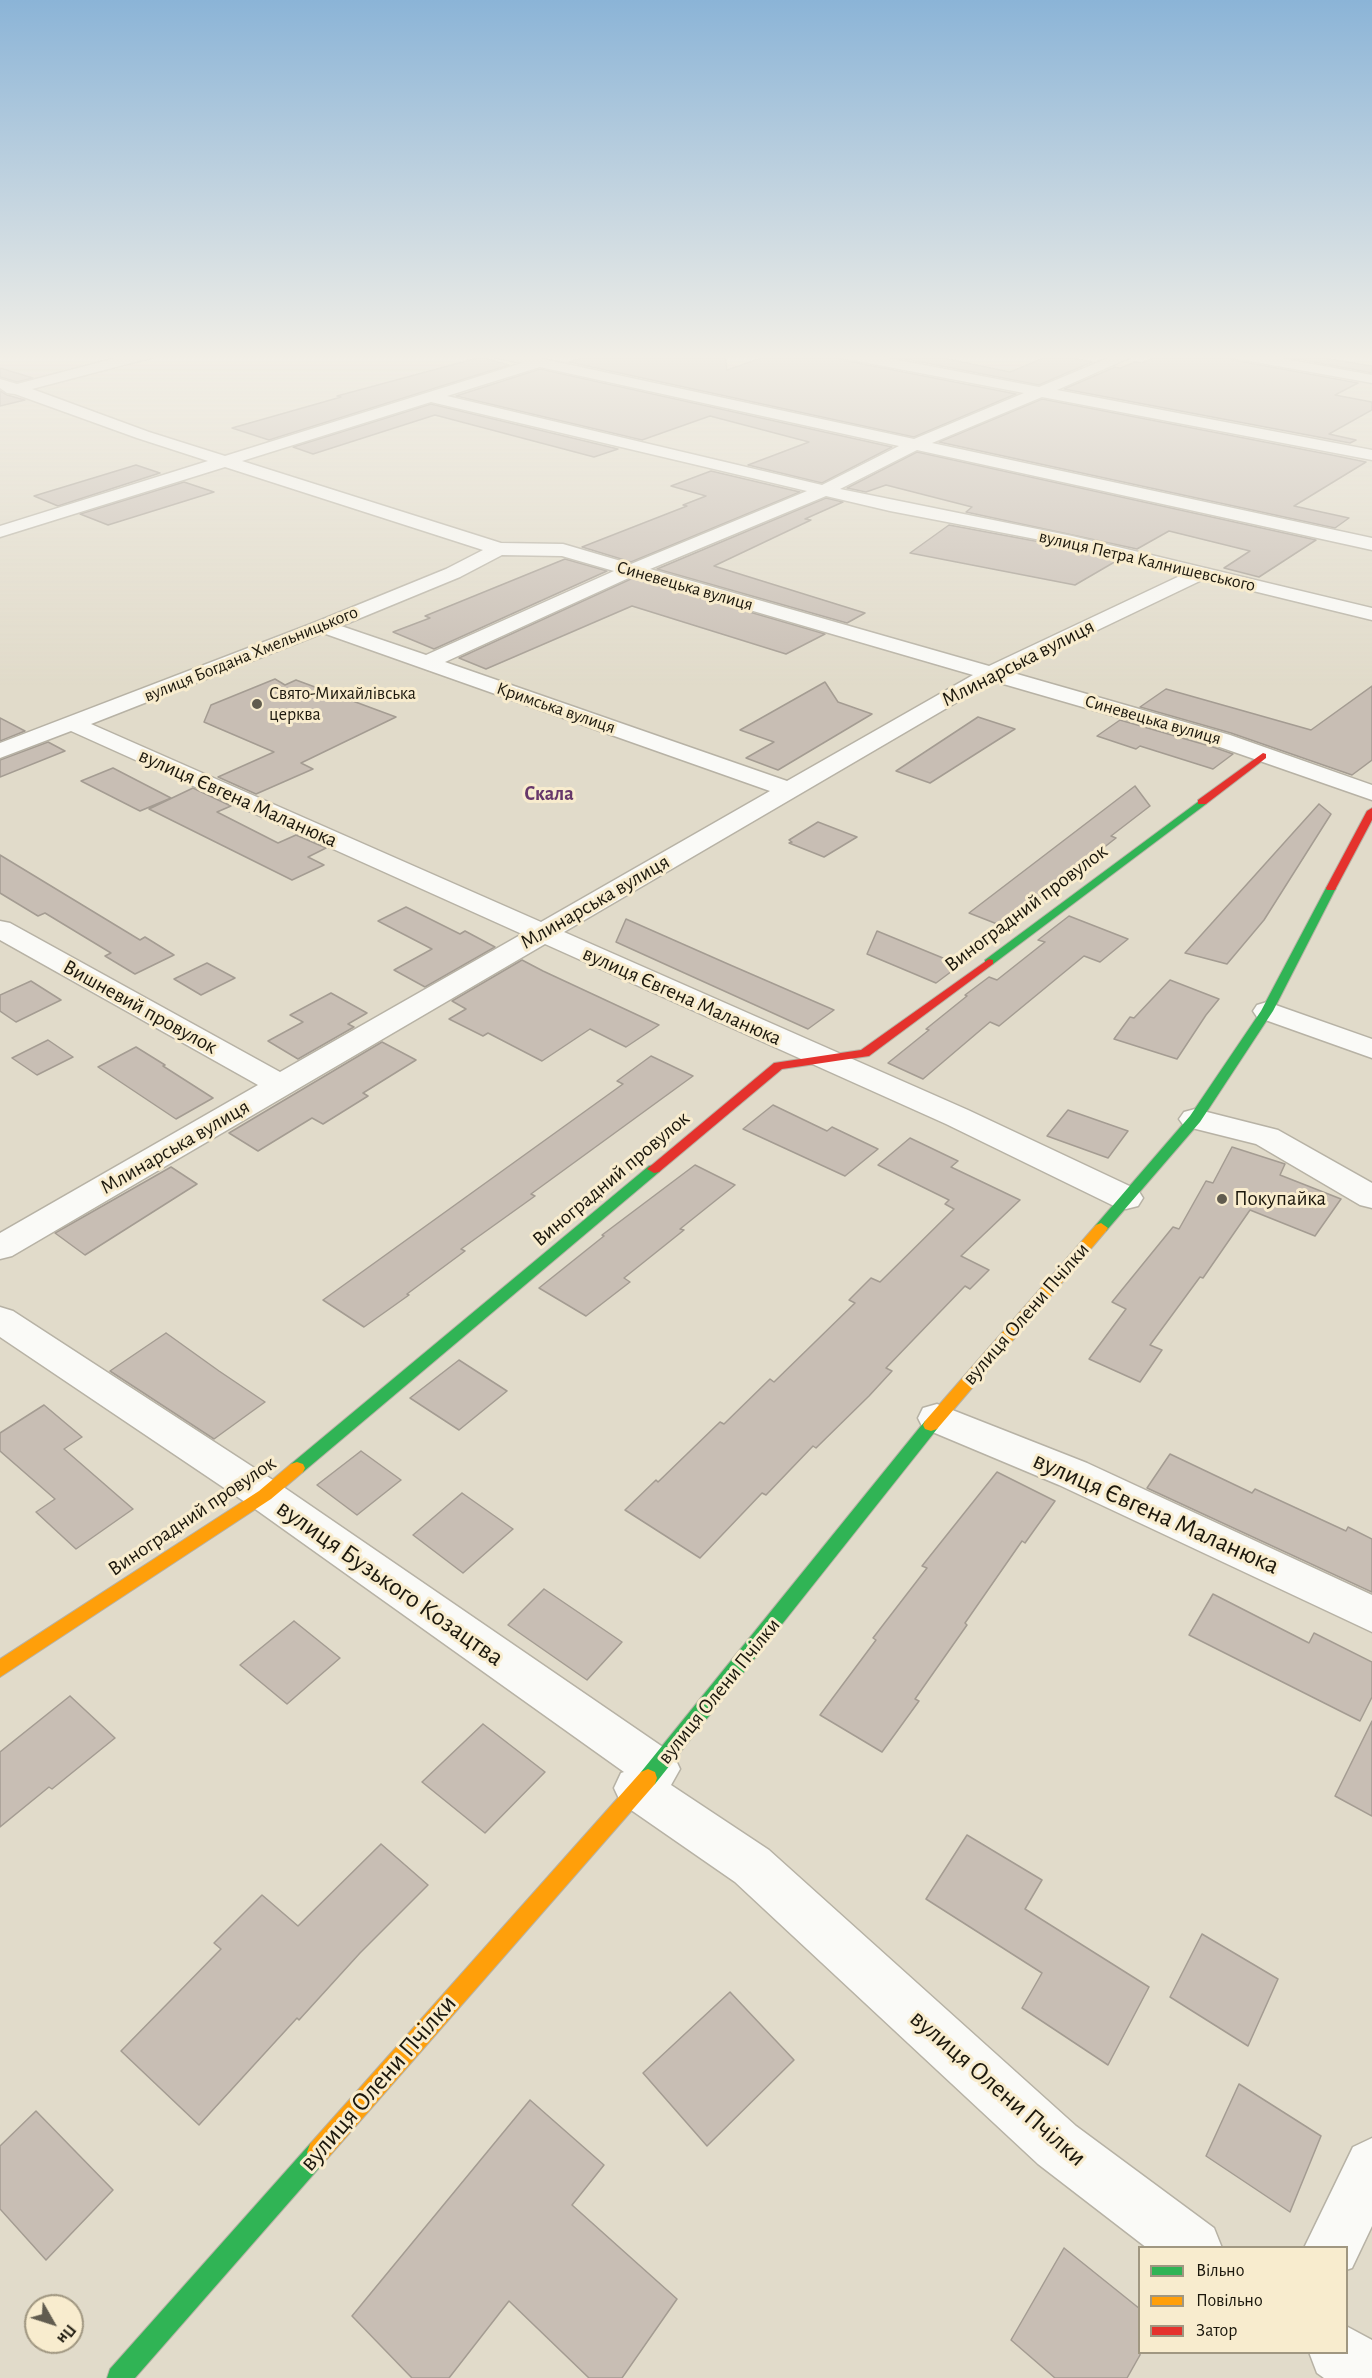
<!DOCTYPE html>
<html>
<head>
<meta charset="utf-8">
<style>
  body { margin:0 }
  #map { position:relative; width:1372px; height:2378px; overflow:hidden; background:#e1dbca; font-family:"Alegreya Sans",sans-serif }
  canvas { display:block }
  .legend { position:absolute; left:1138px; top:2246px; width:210px; height:108px; box-sizing:border-box; background:#f8ecce; border:2px solid #a09781; margin:0; padding:8px 10px; list-style:none; font-size:18px; color:#1c180d }
  .legend li { display:flex; align-items:center; gap:12px; height:30px }
  .legend b { width:30px; border:2px solid #a09781 }
  .north { position:absolute; left:24px; top:2294px; width:60px; height:60px; box-sizing:border-box; background:#f8ecce; border:2px solid #a09781; border-radius:50%; rotate:129deg; font-size:16px; font-weight:700; line-height:24px; text-align:center; color:#1c180d }
  .north::after { content:''; display:block; margin:auto; width:21px; height:27px; background:#615c4f; clip-path:polygon(50% 0,100% 100%,50% 72%,0 100%) }
</style>
</head>
<body>
<div id="map">
<canvas width="1372" height="2378"></canvas>
<ul class="legend">
<li><b style="height:8px;background:#30b455"></b>Вільно</li>
<li><b style="height:8px;background:#ff9f0a"></b>Повільно</li>
<li><b style="height:8px;background:#e5322d"></b>Затор</li>
</ul>
<div class="north">Пн</div>
</div>
<script>
const ctx = document.querySelector('canvas').getContext('2d');
ctx.lineJoin = 'round';
function fillPath(path, color) { ctx.fillStyle = color; ctx.fill(path, 'evenodd'); }
const shape = rows => new Path2D(rows.map(r => 'M' + r).join(''));
function strokePath(path, color, width, dash) { ctx.strokeStyle = color; ctx.lineWidth = width; ctx.lineCap = dash ? 'butt' : 'round'; ctx.setLineDash(dash || []); ctx.stroke(path); }
function drawText(font, color, halo, rows, align = 'center') {
  ctx.font = font + ' "Alegreya Sans",sans-serif'; ctx.lineWidth = 6; ctx.setLineDash([]); ctx.textBaseline = 'middle'; ctx.strokeStyle = halo; ctx.fillStyle = color; for (const [text, x, y, turn = 0] of rows) {
    ctx.save(); ctx.translate(x, y); ctx.rotate((+turn || 0) * Math.PI / 180); ctx.textAlign = isNaN(turn) ? turn : align; if (halo) ctx.strokeText(text, 0, 0); ctx.fillText(text, 0, 0); ctx.restore();
  }
}
const building = shape([
  [595,354,725,354,727,370,773,354,833,354,842,360,1016,394,914,437,569,362,595,354],
  [880,354,924,354,1010,372,1053,354,1092,362,1039,385,880,354],
  [1161,354,1224,354,1233,360,1358,383,1335,395,1372,402,1372,410,1329,434,1356,440,1350,443,1064,389,1115,367,1120,368,1135,362,1142,363,1161,354],
  [1272,354,1299,354,1372,366,1372,373,1272,354],
  [481,357,509,365,269,440,232,428,341,397,337,396,481,357],
  [0,368,33,378,17,382,0,377,0,368],
  [540,369,892,447,822,483,748,465,809,442,710,416,642,440,456,396,540,369],
  [0,391,7,395,25,400,0,406,0,391],
  [1042,399,1332,455,1366,462,1294,506,1349,518,1335,528,939,442,1042,399],
  [431,404,618,449,594,457,435,415,313,454,293,447,431,404],
  [917,452,1316,540,1259,577,1224,568,1250,551,1169,531,1137,549,966,512,972,507,886,485,866,492,847,488,917,452],
  [136,465,160,473,58,506,34,496,136,465],
  [711,471,800,492,631,562,582,547,687,506,683,505,706,496,671,486,711,471],
  [184,482,214,492,108,525,80,514,184,482],
  [826,498,843,502,805,519,811,520,714,566,865,613,847,623,657,569,826,498],
  [949,525,1072,548,1118,560,1075,585,910,553,949,525],
  [565,559,607,571,434,649,393,632,430,618,425,616,565,559],
  [633,578,825,634,786,654,632,606,486,669,459,658,633,578],
  [275,679,285,685,296,680,396,717,301,763,313,769,256,794,218,777,274,752,204,722,211,705,275,679],
  [825,682,838,702,872,714,778,770,746,758,774,742,740,730,825,682],
  [1372,686,1372,760,1352,775,1231,733,1140,707,1166,689,1311,730,1372,686],
  [978,717,1015,729,930,783,896,771,978,717],
  [0,718,25,731,0,741,0,718],
  [1120,720,1213,747,1233,754,1213,769,1140,746,1136,749,1097,736,1120,720],
  [48,742,65,751,0,777,0,760,48,742],
  [113,768,171,798,140,811,81,781,113,768],
  [1135,786,1150,806,1111,836,1116,838,1033,903,1041,906,1010,929,969,913,1135,786],
  [193,788,231,806,217,812,278,843,296,835,326,848,308,857,324,865,292,880,149,809,193,788],
  [1319,804,1331,814,1264,920,1227,964,1185,953,1319,804],
  [818,822,857,837,824,857,789,843,792,842,789,840,818,822],
  [0,855,140,940,145,937,174,955,135,974,105,956,111,953,45,913,38,916,0,893,0,855],
  [406,907,460,934,465,931,495,947,425,987,394,970,432,949,378,921,406,907],
  [1069,916,1128,939,1100,962,1084,956,999,1026,990,1022,923,1079,888,1063,929,1030,926,1029,967,996,965,995,989,977,997,980,1045,942,1038,940,1069,916],
  [626,919,728,964,834,1010,808,1029,616,942,626,919],
  [877,931,960,965,936,983,867,954,877,931],
  [522,960,543,971,659,1025,626,1047,590,1029,542,1061,488,1033,483,1036,449,1019,466,1009,452,1001,522,960],
  [207,963,235,978,201,995,174,979,207,963],
  [1170,980,1219,999,1206,1015,1177,1059,1114,1039,1130,1017,1134,1018,1170,980],
  [31,981,61,1000,16,1022,0,1011,0,995,31,981],
  [331,993,367,1013,348,1024,354,1027,298,1059,268,1041,303,1022,290,1015,331,993],
  [48,1040,73,1057,37,1075,12,1058,48,1040],
  [382,1042,416,1060,363,1093,368,1096,323,1124,312,1118,258,1151,229,1133,382,1042],
  [136,1047,165,1065,163,1066,213,1098,176,1119,98,1067,136,1047],
  [651,1056,693,1076,531,1194,535,1196,461,1249,465,1251,407,1294,409,1295,364,1327,323,1300,623,1084,617,1081,651,1056],
  [773,1105,827,1131,832,1127,878,1149,845,1176,743,1129,773,1105],
  [1068,1110,1128,1131,1108,1158,1047,1136,1068,1110],
  [910,1138,958,1161,951,1167,1020,1200,961,1256,989,1270,970,1289,965,1286,886,1368,892,1371,869,1396,816,1448,813,1446,766,1495,762,1493,700,1558,625,1510,656,1480,658,1482,720,1422,724,1424,770,1379,774,1382,855,1303,849,1300,871,1278,880,1282,954,1209,945,1204,949,1200,878,1165,910,1138],
  [1232,1147,1285,1164,1280,1175,1341,1199,1315,1236,1250,1210,1203,1278,1200,1277,1150,1345,1162,1350,1140,1382,1089,1359,1126,1309,1112,1302,1173,1227,1179,1229,1206,1181,1213,1183,1232,1147],
  [695,1165,735,1185,680,1229,684,1230,624,1278,630,1282,586,1316,539,1288,604,1236,602,1235,695,1165],
  [171,1167,197,1184,85,1255,55,1233,171,1167],
  [166,1333,219,1371,265,1402,214,1439,110,1371,166,1333],
  [459,1360,507,1391,459,1430,410,1398,459,1360],
  [44,1405,82,1437,64,1449,133,1509,76,1549,36,1512,55,1499,0,1451,0,1433,44,1405],
  [361,1451,401,1480,357,1515,317,1485,361,1451],
  [1170,1454,1252,1493,1255,1489,1346,1531,1348,1527,1372,1539,1372,1592,1147,1488,1170,1454],
  [997,1472,1055,1501,1025,1543,1022,1541,965,1623,967,1625,915,1699,919,1701,882,1752,820,1715,876,1640,873,1638,927,1568,922,1566,997,1472],
  [462,1493,513,1529,463,1573,413,1535,462,1493],
  [544,1589,622,1642,587,1680,508,1625,544,1589],
  [1213,1594,1309,1643,1314,1633,1372,1662,1372,1697,1360,1721,1189,1635,1213,1594],
  [294,1621,340,1658,287,1704,240,1665,294,1621],
  [70,1696,115,1738,52,1789,49,1787,0,1827,0,1752,70,1696],
  [1372,1721,1372,1816,1335,1796,1372,1721],
  [483,1724,545,1772,485,1833,422,1782,483,1724],
  [967,1835,1042,1880,1025,1909,1149,1987,1108,2065,1022,2008,1042,1973,926,1899,967,1835],
  [381,1844,428,1885,360,1953,299,2020,297,2018,199,2125,121,2051,221,1949,214,1943,262,1895,298,1926,381,1844],
  [1202,1934,1278,1979,1248,2046,1170,1997,1202,1934],
  [730,1992,794,2060,707,2146,643,2073,730,1992],
  [1239,2084,1321,2136,1290,2212,1206,2156,1239,2084],
  [530,2100,604,2165,572,2205,677,2299,622,2378,589,2378,509,2301,449,2378,412,2378,352,2316,530,2100],
  [36,2111,113,2190,46,2260,0,2209,0,2146,36,2111],
  [1064,2248,1140,2309,1140,2355,1127,2378,1055,2378,1011,2340,1064,2248]
]);
fillPath(building, '#c8beb4');
strokePath(building, '#a49c92', 1.5);
const street = shape([
  [131,354,156,354,154,357,32,389,149,432,225,456,522,363,494,357,492,354,520,354,914,439,1024,393,842,358,835,354,866,354,1039,387,1118,354,1138,354,1057,390,1372,450,1372,460,1042,397,932,443,1372,538,1372,550,917,450,840,489,1072,536,1372,608,1372,620,1204,579,1010,672,1230,735,1372,785,1372,800,1214,745,993,681,564,932,968,1110,1138,1190,1143,1198,1138,1206,1126,1209,1114,1206,946,1124,545,944,12,1256,0,1259,0,1233,258,1085,0,940,0,921,10,923,280,1072,522,934,71,731,0,758,0,743,316,622,446,569,483,550,225,467,0,537,0,526,208,461,137,438,15,394,7,393,0,388,0,379,17,384,131,354],
  [540,367,899,446,822,485,447,396,540,367],
  [431,402,807,491,631,564,563,544,501,543,242,461,431,402],
  [826,496,890,511,1072,546,1184,574,989,666,650,569,826,496],
  [502,555,562,556,614,571,426,655,341,626,460,577,502,555],
  [633,576,973,675,787,781,445,662,633,576],
  [323,633,419,667,770,791,541,922,91,724,323,633],
  [1226,354,1258,354,1372,375,1372,383,1233,358,1226,354],
  [1267,1002,1372,1039,1372,1058,1257,1017,1253,1011,1257,1005,1267,1002],
  [1195,1109,1278,1130,1372,1183,1372,1208,1360,1205,1256,1144,1184,1126,1179,1119,1184,1112,1195,1109],
  [0,1307,13,1311,279,1484,673,1754,680,1769,671,1785,769,1850,1076,2126,1214,2228,1222,2248,1147,2248,1038,2164,735,1882,621,1803,614,1788,621,1773,624,1772,251,1506,0,1337,0,1307],
  [937,1404,1087,1463,1372,1595,1372,1632,1059,1485,923,1428,918,1418,923,1408,937,1404],
  [1372,2138,1372,2226,1352,2268,1346,2270,1346,2248,1304,2248,1353,2147,1372,2138],
  [1346,2326,1372,2340,1372,2378,1324,2378,1317,2373,1309,2352,1346,2352,1346,2326]
]);
const fast = shape([
  [1202,799,1206,800,1206,804,993,964,985,964,985,960,1202,799],
  [1331,885,1336,888,1273,1011,1200,1122,1106,1231,1096,1231,1094,1228,1096,1225,1190,1116,1261,1011,1326,888,1331,885],
  [654,1165,661,1169,659,1172,303,1472,297,1474,291,1472,289,1468,291,1464,649,1166,654,1165],
  [931,1419,937,1421,939,1425,937,1429,655,1784,648,1787,641,1784,639,1778,641,1772,925,1421,931,1419],
  [318,2141,326,2144,329,2152,326,2160,135,2378,107,2378,110,2369,310,2144,318,2141]
]);
const slow = shape([
  [1101,1223,1108,1228,1106,1231,937,1429,931,1431,925,1429,923,1425,925,1421,1096,1225,1101,1223],
  [297,1462,303,1464,305,1468,303,1472,271,1499,0,1677,0,1659,259,1491,291,1464,297,1462],
  [648,1769,655,1772,657,1778,655,1784,326,2160,318,2163,310,2160,307,2152,310,2144,641,1772,648,1769]
]);
const jam = shape([
  [1263,753,1266,754,1266,758,1206,804,1198,804,1198,800,1263,753],
  [1372,808,1372,820,1336,888,1335,890,1327,890,1326,888,1367,811,1372,808],
  [989,959,993,960,993,964,869,1056,782,1069,659,1172,654,1173,647,1169,774,1063,861,1050,989,959]
]);
strokePath(street, '#b7b2a5', 3);
strokePath(fast, '#b7b2a5', 2);
strokePath(slow, '#b7b2a5', 2);
strokePath(jam, '#b7b2a5', 2);
fillPath(street, '#fafaf7');
fillPath(fast, '#30b455');
fillPath(slow, '#ff9f0a');
fillPath(jam, '#e5322d');
const sky = ctx.createLinearGradient(0, 0, 0, 687);
sky.addColorStop(0, '#8bb4d7');
sky.addColorStop(0.52, '#f2efe7');
sky.addColorStop(1, '#f2efe700');
ctx.fillStyle = sky;
ctx.fillRect(0, 0, 1372, 687);
for (const [x, y, r, color] of [
  [257,704,6,"#615c4f"],
  [1222,1199,6,"#615c4f"]
]) { const dot = new Path2D(); dot.arc(x, y, r, 0, 2 * Math.PI); ctx.fillStyle = color; ctx.fill(dot); strokePath(dot, '#f8ecce', 2); }
drawText('18px', '#1c180d', '#f8ecce', [
  ["вулиця Петра Калнишевського",1147,561,13],
  ["Синевецька вулиця",685,586,16],
  ["вулиця Богдана Хмельницького",251,654,-22],
  ["Кримська вулиця",556,708,19],
  ["Синевецька вулиця",1153,720,16]
]);
drawText('18px', '#1c180d', '#f8ecce', [
  ["Свято-Михайлівська",269,694],
  ["церква",269,715]
], 'left');
drawText('bold 20px', '#66376a', '#f8ecce', [
  ["Скала",549,794]
]);
drawText('21px', '#1c180d', '#f8ecce', [
  ["Млинарська вулиця",1018,663,-27],
  ["вулиця Євгена Маланюка",238,798,24],
  ["Млинарська вулиця",595,902,-30],
  ["Виноградний провулок",1026,908,-37],
  ["вулиця Євгена Маланюка",682,996,24],
  ["Вишневий провулок",140,1007,29],
  ["Млинарська вулиця",175,1147,-30],
  ["Виноградний провулок",611,1179,-40],
  ["вулиця Олени Пчілки",1026,1314,-49],
  ["Виноградний провулок",192,1516,-34],
  ["вулиця Олени Пчілки",719,1691,-51]
]);
drawText('21px', '#1c180d', '#f8ecce', [
  ["Покупайка",1234,1199]
], 'left');
drawText('26px', '#1c180d', '#f8ecce', [
  ["вулиця Євгена Маланюка",1156,1513,24],
  ["вулиця Бузького Козацтва",390,1583,35],
  ["вулиця Олени Пчілки",378,2083,-49],
  ["вулиця Олени Пчілки",998,2088,41]
]);
</script>
</body>
</html>
